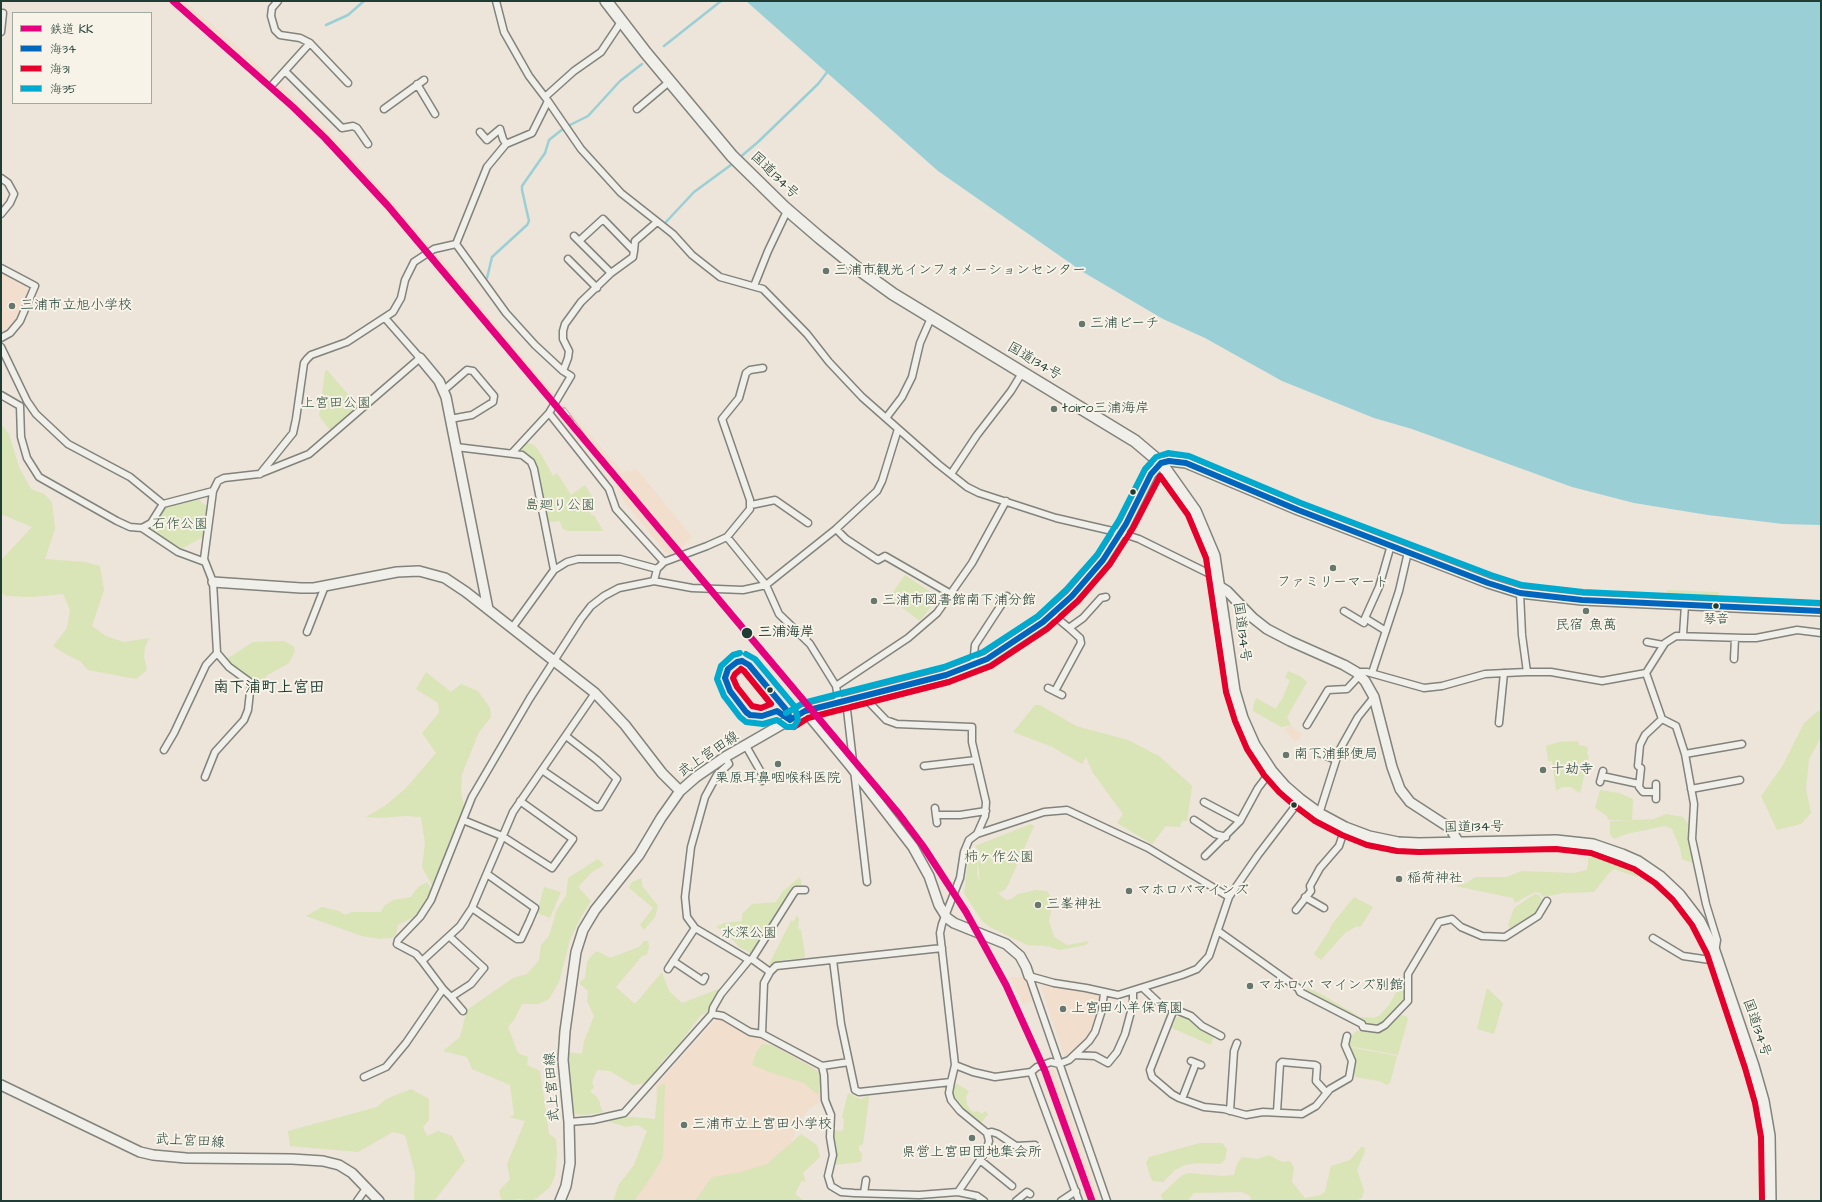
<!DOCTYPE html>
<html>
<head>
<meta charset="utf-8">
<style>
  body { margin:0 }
  #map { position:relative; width:1822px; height:1202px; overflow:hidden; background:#ede4da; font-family:"Architects Daughter","Klee One",sans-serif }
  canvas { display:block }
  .frame { position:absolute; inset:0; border:2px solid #1f3d34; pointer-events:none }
  .legend { position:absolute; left:12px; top:12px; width:140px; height:92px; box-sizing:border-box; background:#f7f3e8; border:1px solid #a1aaa0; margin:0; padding:5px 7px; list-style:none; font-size:12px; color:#1f3d34 }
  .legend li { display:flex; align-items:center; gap:8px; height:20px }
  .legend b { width:20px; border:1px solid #a1aaa0 }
</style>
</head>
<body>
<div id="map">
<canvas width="1822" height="1202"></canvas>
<div class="frame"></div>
<ul class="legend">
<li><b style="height:5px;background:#e5007d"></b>鉄道 KK</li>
<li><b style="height:5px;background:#0065bd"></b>海34</li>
<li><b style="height:5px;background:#e4002b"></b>海31</li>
<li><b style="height:5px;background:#00a9ce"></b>海35</li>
</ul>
</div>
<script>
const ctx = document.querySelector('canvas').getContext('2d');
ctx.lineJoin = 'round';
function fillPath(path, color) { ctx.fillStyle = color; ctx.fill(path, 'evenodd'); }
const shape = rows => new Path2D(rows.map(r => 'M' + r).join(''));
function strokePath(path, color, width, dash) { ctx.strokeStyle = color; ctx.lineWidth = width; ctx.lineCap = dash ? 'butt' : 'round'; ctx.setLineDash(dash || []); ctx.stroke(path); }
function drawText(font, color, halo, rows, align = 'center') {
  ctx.font = font + ' "Architects Daughter","Klee One",sans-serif'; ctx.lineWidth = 4; ctx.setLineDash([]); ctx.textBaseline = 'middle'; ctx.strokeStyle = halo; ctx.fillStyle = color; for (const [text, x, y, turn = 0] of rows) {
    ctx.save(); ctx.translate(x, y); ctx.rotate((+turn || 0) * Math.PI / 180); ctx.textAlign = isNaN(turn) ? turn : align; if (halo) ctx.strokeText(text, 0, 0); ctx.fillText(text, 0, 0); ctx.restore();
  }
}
fillPath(shape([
  [169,1,184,1,232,42,270,76,264,84],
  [280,85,330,133,392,201,430,246,422,252,354,173,323,140,273,92],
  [436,253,554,394,549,402,429,259],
  [1,271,26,286,28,292,17,319,6,331,1,334],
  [563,403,623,473,627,470,630,473,636,468,692,537,671,559,623,500,615,481,556,411],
  [1290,725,1301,734,1300,736,1301,737,1295,742,1285,729],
  [1010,977,1025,977,1028,980,1034,1001,1023,1004],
  [1043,985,1062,989,1086,990,1101,995,1099,1019,1089,1037,1073,1053,1065,1057,1041,987],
  [717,1018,816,1067,821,1075,820,1102,810,1108,799,1122,792,1140,782,1158,716,1201,629,1201,651,1177,657,1109,656,1086],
  [1053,1068,1099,1201,1088,1201,1041,1072]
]), '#f1decd');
fillPath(shape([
  [327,370,358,406,330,430,319,416,325,371],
  [1,424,9,434,19,467,31,489,44,494,52,502,55,529,45,559,85,562,100,566,104,590,92,626,106,636,124,642,149,638,145,647,144,657,147,670,136,679,88,670,80,661,67,655,53,646,67,628,70,610,63,594,31,597,6,596,1,592,1,560,32,527,1,514],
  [527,443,534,445,541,454,553,476,557,473,571,495,585,485,596,503,586,510,587,511,589,511,592,516,594,515,603,531,567,531,562,528,560,521,547,522,532,460,520,451],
  [199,498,202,503,207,506,203,537,179,550,151,532,151,530,165,507],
  [905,575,938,597,920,621,889,598],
  [1667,590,1719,592,1718,602,1667,600],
  [284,641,294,647,295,651,289,663,266,676,263,684,233,673,228,658,253,642],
  [1288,671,1300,676,1307,682,1287,717,1291,725,1281,727,1253,711,1254,704,1256,698,1276,709,1280,701,1281,702,1290,680,1285,678],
  [426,672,451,692,461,684,478,691,490,708,491,717,479,732,462,774,461,791,464,808,450,839,433,887,422,867,425,843,421,817,405,816,378,818,366,817,386,805,406,788,436,753,422,733,439,713,438,703,416,689],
  [1035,705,1040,705,1076,726,1128,740,1159,756,1192,786,1187,821,1182,821,1180,827,1166,826,1152,844,1117,823,1123,814,1093,773,1086,757,1082,764,1050,746,1013,732],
  [1818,711,1821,712,1821,737,1809,759,1806,789,1811,813,1801,824,1777,830,1761,796,1783,765,1804,723],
  [1578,741,1579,745,1588,747,1587,755,1589,756,1580,793,1571,787,1562,787,1556,791,1552,761,1548,761,1546,746,1559,742],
  [1600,790,1619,793,1633,799,1632,820,1608,820,1607,816,1595,808],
  [1666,814,1683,817,1689,825,1690,846,1695,864,1682,859,1680,848,1672,829,1665,826,1626,834,1614,839,1610,834,1610,821,1654,819],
  [1031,824,1034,826,1009,883,1005,890,998,893,1006,900,1011,899,1018,894,1036,890,1047,891,1053,901,1049,921,1054,937,1067,945,1089,941,1086,945,1060,950,1047,946,1027,945,990,927,982,921,964,893,970,847,978,853,977,874,980,882,978,864,980,852,975,846],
  [1596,852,1604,857,1619,861,1639,872,1637,877,1614,869,1609,873,1594,892,1563,893,1544,897,1540,893,1535,892,1515,903,1513,898,1455,886,1467,883,1475,877,1506,877,1522,871,1574,873,1587,870,1589,855],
  [598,859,604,865,592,872,578,887,591,901,580,919,570,940,559,982,549,999,538,1004,522,1004,514,1020,508,1027,518,1053,528,1057,527,1065,540,1071,549,1134,556,1139,557,1154,555,1176,550,1187,533,1201,519,1199,506,1201,501,1199,499,1191,510,1179,507,1164,525,1121,509,1117,514,1115,510,1085,472,1069,467,1057,443,1051,460,1037,467,1010,513,978,527,974,539,960,541,945,549,936,557,909,566,896,568,878],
  [800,877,802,887,794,890,753,954,739,947,725,931,716,927,724,923,742,921,742,914,752,904,776,902,783,891],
  [642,878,642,886,658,906,655,917,644,930,640,925,653,908,629,888,632,882],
  [427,882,432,890,427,904,419,914,398,925,396,935,391,938,380,939,362,936,306,916,322,907,339,911,345,915,352,912,381,912,384,906,393,900,411,897,418,887],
  [544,887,561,892,550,918,537,913],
  [1535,894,1539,895,1542,900,1535,913,1510,928,1508,925,1514,908],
  [1354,897,1373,907,1361,926,1355,927,1345,933,1321,960,1314,954,1329,931,1332,924],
  [797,915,799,920,798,928,801,930,805,955,804,958,783,960,772,963,770,966,769,964,791,921,794,921],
  [644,941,648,941,649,947,647,955,642,956,616,987,635,1004,662,972,669,991,682,1003,721,988,724,988,708,1012,701,1015,676,1048,665,1058,646,1083,633,1085,610,1071,597,1070,592,1082,594,1087,590,1092,596,1096,600,1102,600,1105,603,1112,585,1115,572,1114,566,1052,582,1054,584,1041,594,1016,587,1001,588,991,579,983,585,978,587,962,591,956,597,951,610,958,639,947],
  [1406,975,1406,1000,1381,1026,1364,1026,1305,993,1308,988,1321,994,1360,1017,1374,1018,1380,1015,1389,1005],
  [1487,988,1503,1003,1494,1034,1477,1029],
  [1184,1015,1214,1035,1211,1045,1172,1028,1176,1018],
  [1399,1015,1406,1016,1408,1019,1398,1055,1349,1046,1351,1037,1356,1031,1382,1030],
  [762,1044,772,1045,813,1068,819,1073,821,1080,818,1095,804,1083,769,1072,752,1065,756,1053],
  [1349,1047,1397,1056,1390,1083,1387,1085,1379,1081,1355,1077],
  [665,1083,663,1157,654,1173,634,1201,613,1201,619,1184,634,1165,647,1131,638,1125,626,1127,610,1122,608,1119,633,1117,655,1119,658,1087],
  [955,1083,969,1091,966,1097,967,1105,970,1109,973,1112,977,1111,982,1114,985,1111,988,1114,982,1122,978,1122,962,1110,954,1101,952,1095],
  [411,1089,429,1099,429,1120,423,1127,427,1136,438,1131,452,1136,465,1161,434,1201,414,1201,415,1173,405,1135,393,1132,358,1152,290,1146,288,1131,377,1107,386,1099],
  [848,1093,860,1099,863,1099,863,1097,868,1096,869,1098,863,1144,859,1146,859,1150,862,1154,861,1162,834,1165,835,1161,832,1130,843,1131,844,1119,842,1117],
  [801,1134,817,1145,820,1157,803,1173,806,1182,802,1180,795,1194,804,1201,695,1201,712,1177,737,1173,767,1164],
  [1200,1143,1222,1143,1227,1149,1225,1160,1220,1164,1197,1163,1185,1165,1175,1170,1163,1182,1152,1181,1146,1163,1149,1157],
  [1361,1147,1364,1147,1365,1151,1357,1170,1364,1190,1362,1198,1355,1201,1252,1201,1250,1196,1242,1192,1194,1193,1187,1201,1163,1201,1161,1195,1181,1176,1188,1173,1224,1176,1234,1175,1237,1164,1242,1157,1257,1159,1269,1155,1282,1162,1290,1161,1294,1167,1292,1182,1305,1198,1320,1195,1325,1192,1331,1166,1350,1160]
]), '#d9e4b7');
fillPath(shape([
  [746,1,1821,1,1821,525,1783,524,1708,515,1634,503,1572,487,1412,429,1374,418,1282,381,1205,338,1163,319,1083,272,938,171]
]), '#9ad0d5');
strokePath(shape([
  [326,25,348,15,364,1],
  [664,46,721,1],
  [738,159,758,142,818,84,828,71],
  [666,222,694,192,735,162],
  [487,278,492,257,527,225,529,221,522,190,522,186,545,153,549,140,564,128,588,116,620,81,642,64]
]), '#9ad0d5', 2.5);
const street = shape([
  [278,1,272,8,271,16,275,30,280,35,300,38,310,43],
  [496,1,504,32,529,76,548,101,581,149,621,193,673,234,692,255,720,277,763,289,807,334,829,362,862,397,938,464,967,487,979,493,1056,518,1121,533,1139,539,1218,578],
  [1,13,3,13,1,32],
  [285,71,342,128,353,126,357,128,368,144],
  [273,84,310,43,348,83],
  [417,84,435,114],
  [545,97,574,71,601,52,621,22],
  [384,109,424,80],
  [637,109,669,82],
  [480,132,487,140,500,129,503,139,506,144],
  [1,178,8,183,14,194,10,203,1,214],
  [574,236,611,273],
  [456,244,506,313,535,345,563,371],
  [634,251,635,241,657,222],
  [568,259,597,288],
  [1,268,35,286,20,321,10,333,1,338],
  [754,286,768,251,787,211],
  [1,347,27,401,36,414,68,444,130,477,163,504],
  [444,390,467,370,473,371,494,396,493,402,472,415,450,419],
  [1,395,20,406],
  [20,406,21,437,27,458,39,477,117,521,130,527,142,528,151,523,163,504,213,491],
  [549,413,609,489,616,509,664,562,657,569,654,581],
  [886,418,902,397,912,377,920,343,931,318],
  [456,447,522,455,531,462,534,469,554,570,512,628],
  [513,452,549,413,571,376,563,371,568,358,569,351,563,339,563,331,565,324,581,302,611,273,633,257,634,251,603,219,579,241],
  [260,474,293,433,296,419,304,363,307,359,311,355,347,342,393,312,401,298,405,280,414,262,434,249,456,244,487,167,506,144,532,133,548,101],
  [951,474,977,435,1011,391,1022,373],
  [751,505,775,500,808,523],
  [142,528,178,552,205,562],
  [836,529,846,539,878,560,885,556,951,594],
  [727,537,766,585,779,614,810,644,836,686,839,703],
  [664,562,707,546,727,537,750,509,750,500,722,419,739,398,746,373,750,370,763,368],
  [554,570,567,562,578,559,620,559,657,569],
  [1520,593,1522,635,1527,672,1526,672],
  [1344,611,1364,623,1365,618],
  [1052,614,1069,628,1083,618,1101,598,1106,597],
  [1386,631,1365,618,1379,587,1391,545],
  [307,632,325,586],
  [1683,635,1685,605],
  [1647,642,1663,645],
  [1734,659,1735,638],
  [973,665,975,645,1007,596],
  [1356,672,1367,672,1424,688,1442,686,1485,674,1526,672,1551,672,1602,681,1646,673,1665,643,1676,636,1744,638,1756,638,1797,630,1821,633],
  [1372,673,1399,591,1408,552],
  [1646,673,1662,719,1676,726,1685,754,1694,804,1692,839,1706,904,1717,940,1715,952],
  [836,686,908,638,937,613,972,563,1006,501],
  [1048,688,1062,695],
  [1055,691,1081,643,1080,638,1069,628],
  [595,693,513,812,472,908,460,926,422,961,416,954,397,944,398,940,420,917,431,900,472,797,530,698,581,619,591,606,604,596,619,588,654,581,692,588,743,590,766,585,836,529,877,491,882,481,898,429],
  [864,697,886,720,897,724,972,727,972,742,986,802,985,816,977,834],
  [846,701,867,882],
  [1499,723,1504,673],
  [1307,725,1328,690,1347,689,1360,675],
  [746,746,762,774,762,781],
  [164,750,174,733,206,665,217,653],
  [1317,752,1336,760],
  [1685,754,1742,744],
  [725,757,729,764,717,775,705,797,691,847,685,897,687,917,695,928,749,960,752,959,770,972],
  [924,766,976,760],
  [542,770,596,807,600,807,617,779,597,760,566,736],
  [1602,776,1639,784],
  [205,777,215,752,244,720,248,710,251,683,229,667,217,653,213,582,204,559,213,491,218,481,224,478,259,474,309,454,420,358,385,318],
  [1600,782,1603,771],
  [1691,789,1740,780],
  [1656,792,1643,792,1639,787,1641,768,1638,766,1640,745,1645,735,1662,719],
  [1656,799,1656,784],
  [1204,802,1240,821],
  [935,808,937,823],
  [1319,814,1339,751,1358,717,1374,697],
  [936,815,960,815,986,811],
  [463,820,502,836,552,868,573,839,520,801],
  [1194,820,1215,834,1226,837],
  [1205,856,1240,821,1258,788,1271,771],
  [1305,897,1324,908],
  [472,908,517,939,521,939,529,922,535,908,487,874],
  [1296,910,1311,891,1310,886,1320,868,1339,846,1345,828],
  [1218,931,1298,988,1300,992,1362,1024,1363,1027,1378,1029,1385,1025,1408,1001,1408,974,1439,922,1452,919,1461,927,1482,936,1505,937,1538,916,1547,901],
  [1653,938,1683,956,1717,961],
  [752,959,793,894,796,890,805,890],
  [833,960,841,1024,855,1090,859,1092,951,1082],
  [422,961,443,989,451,997,471,984,484,968,450,937],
  [673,961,703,981,705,977],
  [668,969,695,928],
  [1029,976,1054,983,1086,988,1118,995,1182,975,1197,969,1209,956,1229,897,1258,855,1300,800],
  [1029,976,1107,1201],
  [1143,988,1159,1003,1191,1016,1202,1026,1221,1036],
  [451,997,463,1011],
  [1174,1009,1150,1070,1152,1077,1172,1094,1179,1098,1204,1107,1224,1109,1246,1115,1263,1112,1302,1114,1316,1106,1330,1089,1349,1078,1352,1061,1345,1045,1347,1036],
  [712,1014,713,1008,721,994,749,960],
  [762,1034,764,983,770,972,776,966,942,948],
  [1075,1055,1095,1056,1108,1063,1117,1052,1125,1034,1133,1004,1133,991],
  [1191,1061,1201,1065],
  [955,1065,973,1072,995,1077,1031,1072,1037,1067,1051,1062,1059,1064,1069,1060,1089,1041,1095,1032,1102,1010,1104,993],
  [822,1066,824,1075,825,1100,831,1115,830,1137,833,1155,828,1176,831,1186,841,1192,854,1193,919,1195,958,1192],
  [1031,1072,1079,1201],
  [364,1077,386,1067,406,1043,443,989],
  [1182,1099,1196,1063],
  [1230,1111,1234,1051,1237,1043],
  [1277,1112,1280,1064,1282,1062,1315,1065,1317,1066,1316,1081,1326,1092],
  [569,1122,593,1120,624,1113,712,1014,723,1016,750,1032,762,1034,822,1066,849,1062],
  [987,1133,992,1132,998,1134,1016,1146,1035,1145],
  [980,1160,1012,1186],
  [864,1193,866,1180],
  [357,1201,367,1187],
  [984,1201,977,1196,958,1192,986,1151,989,1141,987,1133,960,1111,951,1100,949,1093,951,1082,955,1065,940,933,942,924,960,878,964,852,969,840,977,834,1044,812,1067,810,1148,848,1229,897],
  [1016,1201,1027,1192,1030,1194],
  [1061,1201,1076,1191]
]);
const secondary = shape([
  [420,358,439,381,446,397,488,609],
  [213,582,301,588,314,588,397,572,419,571,445,578,466,592,595,693,625,725,662,773,680,791],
  [1219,586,1227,591,1253,618,1267,629,1290,641,1344,665,1356,672,1365,681,1374,697,1392,767,1400,789,1410,802,1450,828,1459,843],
  [805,711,852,768,913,847,929,876,939,905,947,918,954,923,1006,944,1020,956,1026,967,1029,976],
  [1,1085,140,1152,153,1155,186,1158,292,1159,323,1161,339,1165,352,1173,379,1201],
  [560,1201,566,1186,570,1163,569,1122,563,1060,565,1031,576,952,583,930,595,910,639,855,661,818,680,791,696,777,725,757,805,711,946,675,987,659,1043,622,1072,596,1103,560,1126,524,1151,474,1161,463,1169,461,1186,463,1298,510,1488,583,1520,593,1582,600,1821,611]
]);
const highway = shape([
  [606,1,646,53,732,156,784,207,820,238,857,268,893,294,1135,441,1161,463,1195,511,1214,556,1234,691,1242,718,1254,745,1271,771,1285,787,1300,800,1319,814,1345,828,1369,837,1398,843,1419,844,1556,841,1593,845,1622,855,1638,862,1660,877,1679,895,1699,921,1714,951,1753,1066,1763,1101,1769,1136,1770,1201]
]);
strokePath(street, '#81837c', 9);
strokePath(secondary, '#81837c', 12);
strokePath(highway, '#81837c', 14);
strokePath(street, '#f1efea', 6);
strokePath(secondary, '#f1efea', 9);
strokePath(highway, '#f1efea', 11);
const rail = shape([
  [564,409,603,462]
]);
strokePath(rail, '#afb0ab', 4);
strokePath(rail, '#f7f3e8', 2.5, [8]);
strokePath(shape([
  [742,661,749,665,788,712,790,720,777,711,762,716,750,715,746,712,730,691,725,678,728,669,737,662,742,661],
  [790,720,805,711,946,675,987,659,1043,622,1072,596,1103,560,1126,524,1151,474,1161,463,1169,461,1186,463,1298,510,1488,583,1520,593,1582,600,1821,611]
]), '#0065bd', 6);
strokePath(shape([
  [741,669,744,671,771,704,761,708,752,706,737,687,733,678,735,674,741,669],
  [794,727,808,718,949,682,991,666,1047,629,1078,601,1110,564,1133,528,1160,476,1188,515,1206,558,1226,692,1235,721,1247,749,1264,775,1279,792,1295,806,1315,821,1342,835,1367,845,1397,851,1419,852,1556,849,1591,853,1634,869,1655,883,1673,900,1692,925,1707,954,1745,1068,1755,1103,1761,1137,1762,1201]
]), '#e4002b', 6);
strokePath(shape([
  [740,653,733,655,721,666,717,679,724,696,740,717,746,722,763,724,777,720,787,727,794,727,798,720,795,707,755,659,746,654],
  [786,713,803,703,944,667,983,652,1038,616,1066,590,1097,555,1119,520,1145,469,1156,457,1168,453,1189,456,1301,503,1491,575,1522,585,1583,592,1821,603]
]), '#00a9ce', 6);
strokePath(shape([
  [173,1,293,107,325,138,388,206,899,814,923,846,966,912,1006,985,1045,1071,1092,1201]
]), '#e5007d', 7);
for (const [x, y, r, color] of [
  [826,271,4,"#67776e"],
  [12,306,4,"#67776e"],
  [1082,324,4,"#67776e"],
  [1054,409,4,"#67776e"],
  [1133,492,3.5,"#1f3d34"],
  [1333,568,4,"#67776e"],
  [874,601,4,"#67776e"],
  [1716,606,3.5,"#1f3d34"],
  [1586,611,4,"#67776e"],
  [747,633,6,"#1f3d34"],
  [770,690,3.5,"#1f3d34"],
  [1286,755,4,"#67776e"],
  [778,764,4,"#67776e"],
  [1543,770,4,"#67776e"],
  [1294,805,3.5,"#1f3d34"],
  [1399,879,4,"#67776e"],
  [1129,891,4,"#67776e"],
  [1038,905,4,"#67776e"],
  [1250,986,4,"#67776e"],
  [1063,1009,4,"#67776e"],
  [684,1125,4,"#67776e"],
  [972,1138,4,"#67776e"]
]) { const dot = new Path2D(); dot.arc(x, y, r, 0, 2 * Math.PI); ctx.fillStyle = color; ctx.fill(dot); strokePath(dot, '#f7f3e8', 1.5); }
drawText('13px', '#1f3d34', '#f7f3e8', [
  ["琴音",1716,620]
]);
drawText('14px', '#1f3d34', '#f7f3e8', [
  ["国道134号",774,176,44],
  ["国道134号",1034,362,31],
  ["国道134号",1241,632,82],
  ["武上宮田線",709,755,-34],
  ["国道134号",1474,828,-1],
  ["国道134号",1756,1028,71],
  ["武上宮田線",553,1087,-94],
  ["武上宮田線",190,1142,3]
]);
drawText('14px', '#1f3d34', '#f7f3e8', [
  ["三浦市観光インフォメーションセンター",834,271],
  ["三浦市立旭小学校",20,306],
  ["三浦ビーチ",1090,324],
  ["toiro三浦海岸",1062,409],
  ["ファミリーマート",1333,583,"center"],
  ["三浦市図書館南下浦分館",882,601],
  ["民宿 魚萬",1586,626,"center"],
  ["南下浦郵便局",1294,755],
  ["十劫寺",1551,770],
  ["栗原耳鼻咽喉科医院",778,779,"center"],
  ["稲荷神社",1407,879],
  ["マホロバマインズ",1137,891],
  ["三峯神社",1046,905],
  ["マホロバ マインズ別館",1258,986],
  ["上宮田小羊保育園",1071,1009],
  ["三浦市立上宮田小学校",692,1125],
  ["県営上宮田団地集会所",972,1153,"center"]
], 'left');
drawText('14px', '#385643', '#f7f3e8', [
  ["上宮田公園",336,404],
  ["島廻り公園",560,506],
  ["石作公園",180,525],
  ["柿ヶ作公園",999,858],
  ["水深公園",749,934]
]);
drawText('bold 14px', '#1f3d34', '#f7f3e8', [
  ["三浦海岸",758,633]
], 'left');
drawText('bold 16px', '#1f3d34', '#f7f3e8', [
  ["南下浦町上宮田",269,689]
]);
</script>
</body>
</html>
